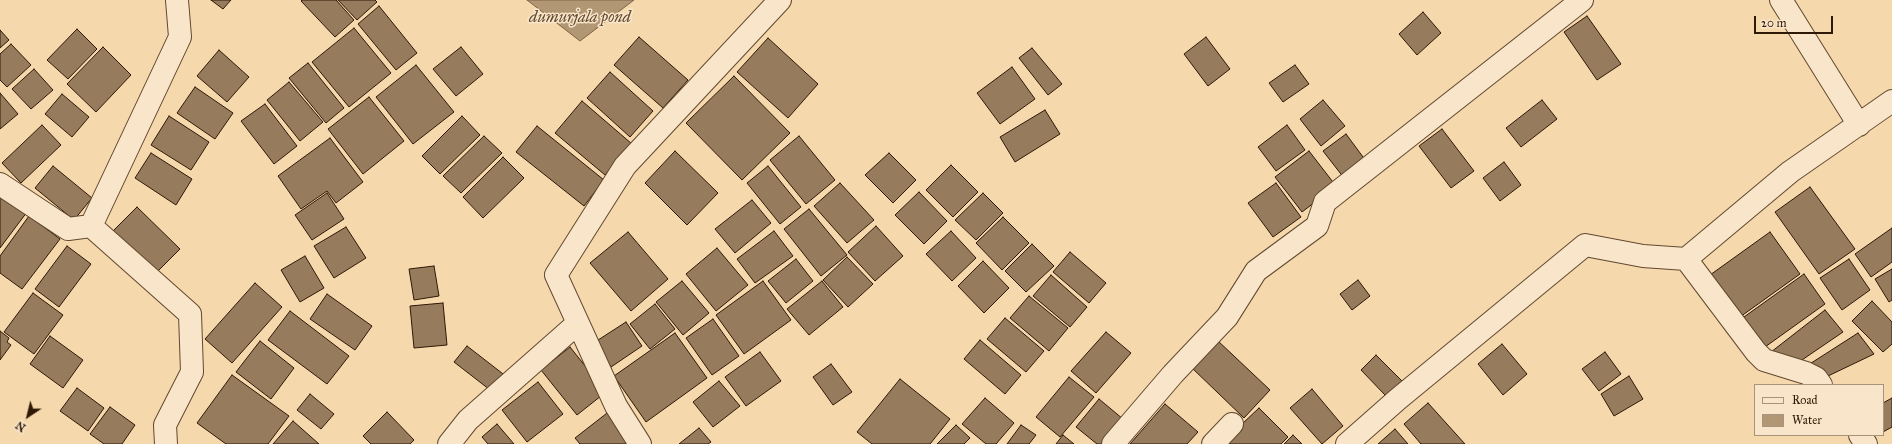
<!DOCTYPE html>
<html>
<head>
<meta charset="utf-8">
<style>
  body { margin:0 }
  #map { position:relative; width:1892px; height:444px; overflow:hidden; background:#f6d8ad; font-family:"IM FELL Great Primer",serif }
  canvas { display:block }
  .legend { position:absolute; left:1754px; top:384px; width:130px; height:52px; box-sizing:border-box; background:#f9e6ca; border:1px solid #a8947c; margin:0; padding:5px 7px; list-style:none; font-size:12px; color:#2f1806 }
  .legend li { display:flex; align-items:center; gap:8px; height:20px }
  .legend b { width:20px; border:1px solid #a8947c }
  .north { position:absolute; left:8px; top:396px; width:40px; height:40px; -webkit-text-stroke:3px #f9e6ca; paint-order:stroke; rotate:215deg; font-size:11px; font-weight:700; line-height:16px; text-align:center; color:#2f1806 }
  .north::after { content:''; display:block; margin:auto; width:14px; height:18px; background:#2f1806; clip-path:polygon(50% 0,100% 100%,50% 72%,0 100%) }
  .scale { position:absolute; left:1754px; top:16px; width:79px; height:18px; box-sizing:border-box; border:2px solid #2f1806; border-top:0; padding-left:5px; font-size:12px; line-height:14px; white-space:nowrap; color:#2f1806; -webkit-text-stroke:3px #f9e6ca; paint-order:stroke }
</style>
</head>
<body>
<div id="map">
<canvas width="1892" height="444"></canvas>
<ul class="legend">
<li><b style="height:5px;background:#f9e6ca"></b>Road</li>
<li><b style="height:11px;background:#b29774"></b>Water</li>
</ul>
<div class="north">N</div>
<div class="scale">20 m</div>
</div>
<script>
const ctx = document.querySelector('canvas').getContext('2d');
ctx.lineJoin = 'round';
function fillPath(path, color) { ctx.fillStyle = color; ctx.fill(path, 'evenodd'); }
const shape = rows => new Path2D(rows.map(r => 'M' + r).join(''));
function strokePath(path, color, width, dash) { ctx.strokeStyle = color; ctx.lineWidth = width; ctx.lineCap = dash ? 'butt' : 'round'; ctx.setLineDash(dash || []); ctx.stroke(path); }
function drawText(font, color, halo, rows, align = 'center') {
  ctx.font = font + ' "IM FELL Great Primer",serif'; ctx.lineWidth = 3; ctx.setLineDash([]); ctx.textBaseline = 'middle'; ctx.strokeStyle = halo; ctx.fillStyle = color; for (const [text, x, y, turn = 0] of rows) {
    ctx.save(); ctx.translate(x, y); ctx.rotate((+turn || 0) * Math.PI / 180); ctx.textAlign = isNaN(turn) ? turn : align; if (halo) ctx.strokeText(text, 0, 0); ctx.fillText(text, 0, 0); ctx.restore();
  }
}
const water = shape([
  [527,0,634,0,580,41,527,0]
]);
fillPath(water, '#b29774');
strokePath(water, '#7e6448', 1);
const building = shape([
  [211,0,231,0,223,9,211,0],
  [302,0,336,0,354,20,335,37,301,1,302,0],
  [338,0,375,0,377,2,357,20,338,0],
  [379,6,417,53,396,70,358,24,379,6],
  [1423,12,1441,33,1417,55,1399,34,1423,12],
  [1587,16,1621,64,1597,80,1564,32,1587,16],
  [354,28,391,73,349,107,312,62,354,28],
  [77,29,97,49,68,79,47,60,77,29],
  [0,30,9,40,0,48,0,30],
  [639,37,688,80,663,108,614,65,639,37],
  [1206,37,1230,69,1208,86,1184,54,1206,37],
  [768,38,818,84,788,118,737,72,768,38],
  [11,44,31,65,7,87,0,80,0,54,11,44],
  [103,47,131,75,96,112,67,84,103,47],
  [461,47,483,74,456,96,433,69,461,47],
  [1032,48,1062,84,1048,95,1019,58,1032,48],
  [219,50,249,77,227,102,197,76,219,50],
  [308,63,344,108,326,123,289,78,308,63],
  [416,65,454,112,413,144,376,97,416,65],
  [1295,65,1309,84,1283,102,1269,83,1295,65],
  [1012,67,1035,99,1000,124,977,93,1012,67],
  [34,69,53,90,31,109,12,89,34,69],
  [610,72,653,111,630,137,587,98,610,72],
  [734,76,790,133,742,180,686,123,734,76],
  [289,82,323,122,300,141,267,100,289,82],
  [195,87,233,113,215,139,177,113,195,87],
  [0,93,18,114,0,129,0,93],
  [62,94,89,117,72,137,45,114,62,94],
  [369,97,404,141,363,174,328,129,369,97],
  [1323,100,1345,126,1321,146,1300,119,1323,100],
  [1542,100,1557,119,1521,147,1506,128,1542,100],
  [582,101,632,144,605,175,555,133,582,101],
  [265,104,297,146,274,164,241,121,265,104],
  [1045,110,1060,134,1015,162,1000,137,1045,110],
  [169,116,209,142,191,170,151,145,169,116],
  [462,116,480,135,440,174,422,156,462,116],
  [42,125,61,145,21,183,2,163,42,125],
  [1287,125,1305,150,1276,171,1258,147,1287,125],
  [537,126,604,180,584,206,516,152,537,126],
  [1442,129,1474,171,1451,188,1419,146,1442,129],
  [1346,134,1366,161,1344,178,1323,151,1346,134],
  [484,136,502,153,461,193,443,176,484,136],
  [799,136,835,180,806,204,770,160,799,136],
  [330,138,363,182,336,203,327,191,301,209,278,176,330,138],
  [675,151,718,193,687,225,645,183,675,151],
  [1309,151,1336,186,1302,212,1275,177,1309,151],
  [151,153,192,179,176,205,135,178,151,153],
  [889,153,916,180,893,203,865,175,889,153],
  [503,157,524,178,483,218,463,197,503,157],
  [1504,162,1521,185,1500,201,1483,178,1504,162],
  [951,165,978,192,953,217,926,190,951,165],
  [53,166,92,198,74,220,35,188,53,166],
  [768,166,801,207,780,224,747,183,768,166],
  [840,183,874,220,847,243,814,206,840,183],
  [1276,183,1301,217,1273,237,1248,203,1276,183],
  [1810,187,1855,249,1819,274,1775,212,1810,187],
  [0,192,27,212,0,248,0,192],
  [919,192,947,221,924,244,895,215,919,192],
  [327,193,344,219,312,240,295,215,327,193],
  [983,193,1003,213,976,240,955,220,983,193],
  [752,200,771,223,735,253,715,229,752,200],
  [137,207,180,249,155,274,113,231,137,207],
  [809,209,847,255,821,276,784,229,809,209],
  [29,216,60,239,22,289,0,273,0,256,29,216],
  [1003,217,1029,243,1002,270,976,243,1003,217],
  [876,226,903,256,875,281,848,252,876,226],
  [346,227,366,258,334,278,314,246,346,227],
  [1892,228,1892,262,1871,277,1855,254,1892,228],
  [774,231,793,256,755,283,737,259,774,231],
  [951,231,976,258,952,281,926,254,951,231],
  [628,232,668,279,631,311,590,263,628,232],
  [1770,232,1800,274,1740,317,1710,275,1770,232],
  [1032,244,1054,266,1026,292,1005,271,1032,244],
  [67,246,91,264,59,307,35,289,67,246],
  [717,248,748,285,716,311,686,274,717,248],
  [1070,252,1106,283,1089,303,1053,272,1070,252],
  [305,256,324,288,300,302,281,270,305,256],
  [847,257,873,284,848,307,823,280,847,257],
  [796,259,813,281,786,303,768,281,796,259],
  [1849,259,1870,290,1842,310,1820,278,1849,259],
  [983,261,1009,288,984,313,958,286,983,261],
  [434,266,439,296,414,300,409,269,434,266],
  [1892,269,1892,300,1889,302,1875,279,1892,269],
  [1804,274,1825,304,1758,352,1737,322,1804,274],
  [1051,275,1087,307,1070,327,1033,296,1051,275],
  [1358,280,1370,296,1352,310,1340,294,1358,280],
  [682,281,709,313,683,335,656,302,682,281],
  [763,281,791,320,744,354,716,315,763,281],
  [822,281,843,307,809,335,787,309,822,281],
  [255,283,282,307,232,363,205,339,255,283],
  [33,293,63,315,34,354,4,332,33,293],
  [327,294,372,326,355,350,310,319,327,294],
  [1029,296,1068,328,1049,351,1010,318,1029,296],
  [1872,301,1892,322,1892,344,1883,352,1852,321,1872,301],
  [443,303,447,345,414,348,410,306,443,303],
  [655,304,675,329,650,349,630,324,655,304],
  [1825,310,1843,332,1799,362,1771,352,1825,310],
  [290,311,349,356,327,384,268,340,290,311],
  [1005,318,1044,351,1026,372,987,339,1005,318],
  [713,319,739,356,712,375,686,338,713,319],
  [626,322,642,346,611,367,595,342,626,322],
  [0,331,9,338,7,342,11,345,0,360,0,331],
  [1106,332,1131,353,1096,393,1071,371,1106,332],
  [675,333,707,378,646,422,614,376,675,333],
  [1858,333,1874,354,1828,376,1805,367,1858,333],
  [50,336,83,360,63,388,30,364,50,336],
  [980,340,1021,375,1005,394,964,359,980,340],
  [1217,340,1270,390,1244,418,1191,367,1217,340],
  [260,341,294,368,271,399,236,372,260,341],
  [1502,344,1527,374,1503,395,1478,364,1502,344],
  [467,346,507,377,494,393,454,362,467,346],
  [570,347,606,392,577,415,541,370,570,347],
  [760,352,781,381,746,406,725,377,760,352],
  [1605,352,1621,374,1599,391,1582,369,1605,352],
  [1376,355,1402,381,1386,396,1361,370,1376,355],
  [831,364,852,392,833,405,813,377,831,364],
  [232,375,289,416,268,444,226,444,197,423,232,375],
  [1629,376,1643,399,1614,416,1601,394,1629,376],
  [1069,377,1094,397,1060,437,1036,417,1069,377],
  [900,379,950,419,930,444,872,444,857,432,900,379],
  [719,381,740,406,713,427,693,402,719,381],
  [538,382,563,414,527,442,502,410,538,382],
  [77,388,104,408,88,431,60,411,77,388],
  [1312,389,1343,426,1322,444,1290,408,1312,389],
  [310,394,334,414,321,429,297,410,310,394],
  [985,398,1014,423,996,444,986,444,962,424,985,398],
  [1892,398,1892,427,1883,432,1883,403,1892,398],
  [1099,399,1123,419,1102,444,1097,444,1076,427,1099,399],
  [1428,403,1465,444,1421,444,1404,424,1428,403],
  [1165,404,1198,432,1187,444,1130,444,1165,404],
  [110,407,135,425,122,444,104,444,90,434,110,407],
  [1259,408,1288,437,1281,444,1227,444,1224,441,1259,408],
  [611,410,633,438,626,444,580,444,575,438,611,410],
  [387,412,414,440,410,444,371,444,363,436,387,412],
  [293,421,319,444,273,444,293,421],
  [497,424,514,444,488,444,482,437,497,424],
  [956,425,970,438,964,444,937,444,956,425],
  [1021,425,1036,435,1029,444,1007,444,1021,425],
  [699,428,711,442,708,444,679,444,699,428],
  [1395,429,1408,444,1378,444,1395,429],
  [1063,435,1074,444,1056,444,1063,435],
  [1293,435,1302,444,1284,444,1293,435]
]);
fillPath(building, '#967c5d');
strokePath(building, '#2f1806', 1);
const minor = shape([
  [1781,0,1859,125],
  [0,184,68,229,91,226,190,314,192,372,165,425,166,444],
  [91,226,180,37,177,0],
  [1686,259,1756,352,1764,360,1806,373,1816,378,1821,385],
  [1860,435,1866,444],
  [449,444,468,420,578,323],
  [640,444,616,406,556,275,625,166,780,0],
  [1113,444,1173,374,1227,317,1256,271,1317,226,1325,202,1582,0],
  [1213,444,1232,424],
  [1347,444,1398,399,1585,245,1643,256,1686,259,1790,172,1892,101]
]);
strokePath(minor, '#614830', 24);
strokePath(minor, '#f9e6ca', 22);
drawText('italic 16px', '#634b32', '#f9e6ca', [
  ["dumurjala pond",580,18]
]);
</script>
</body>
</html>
